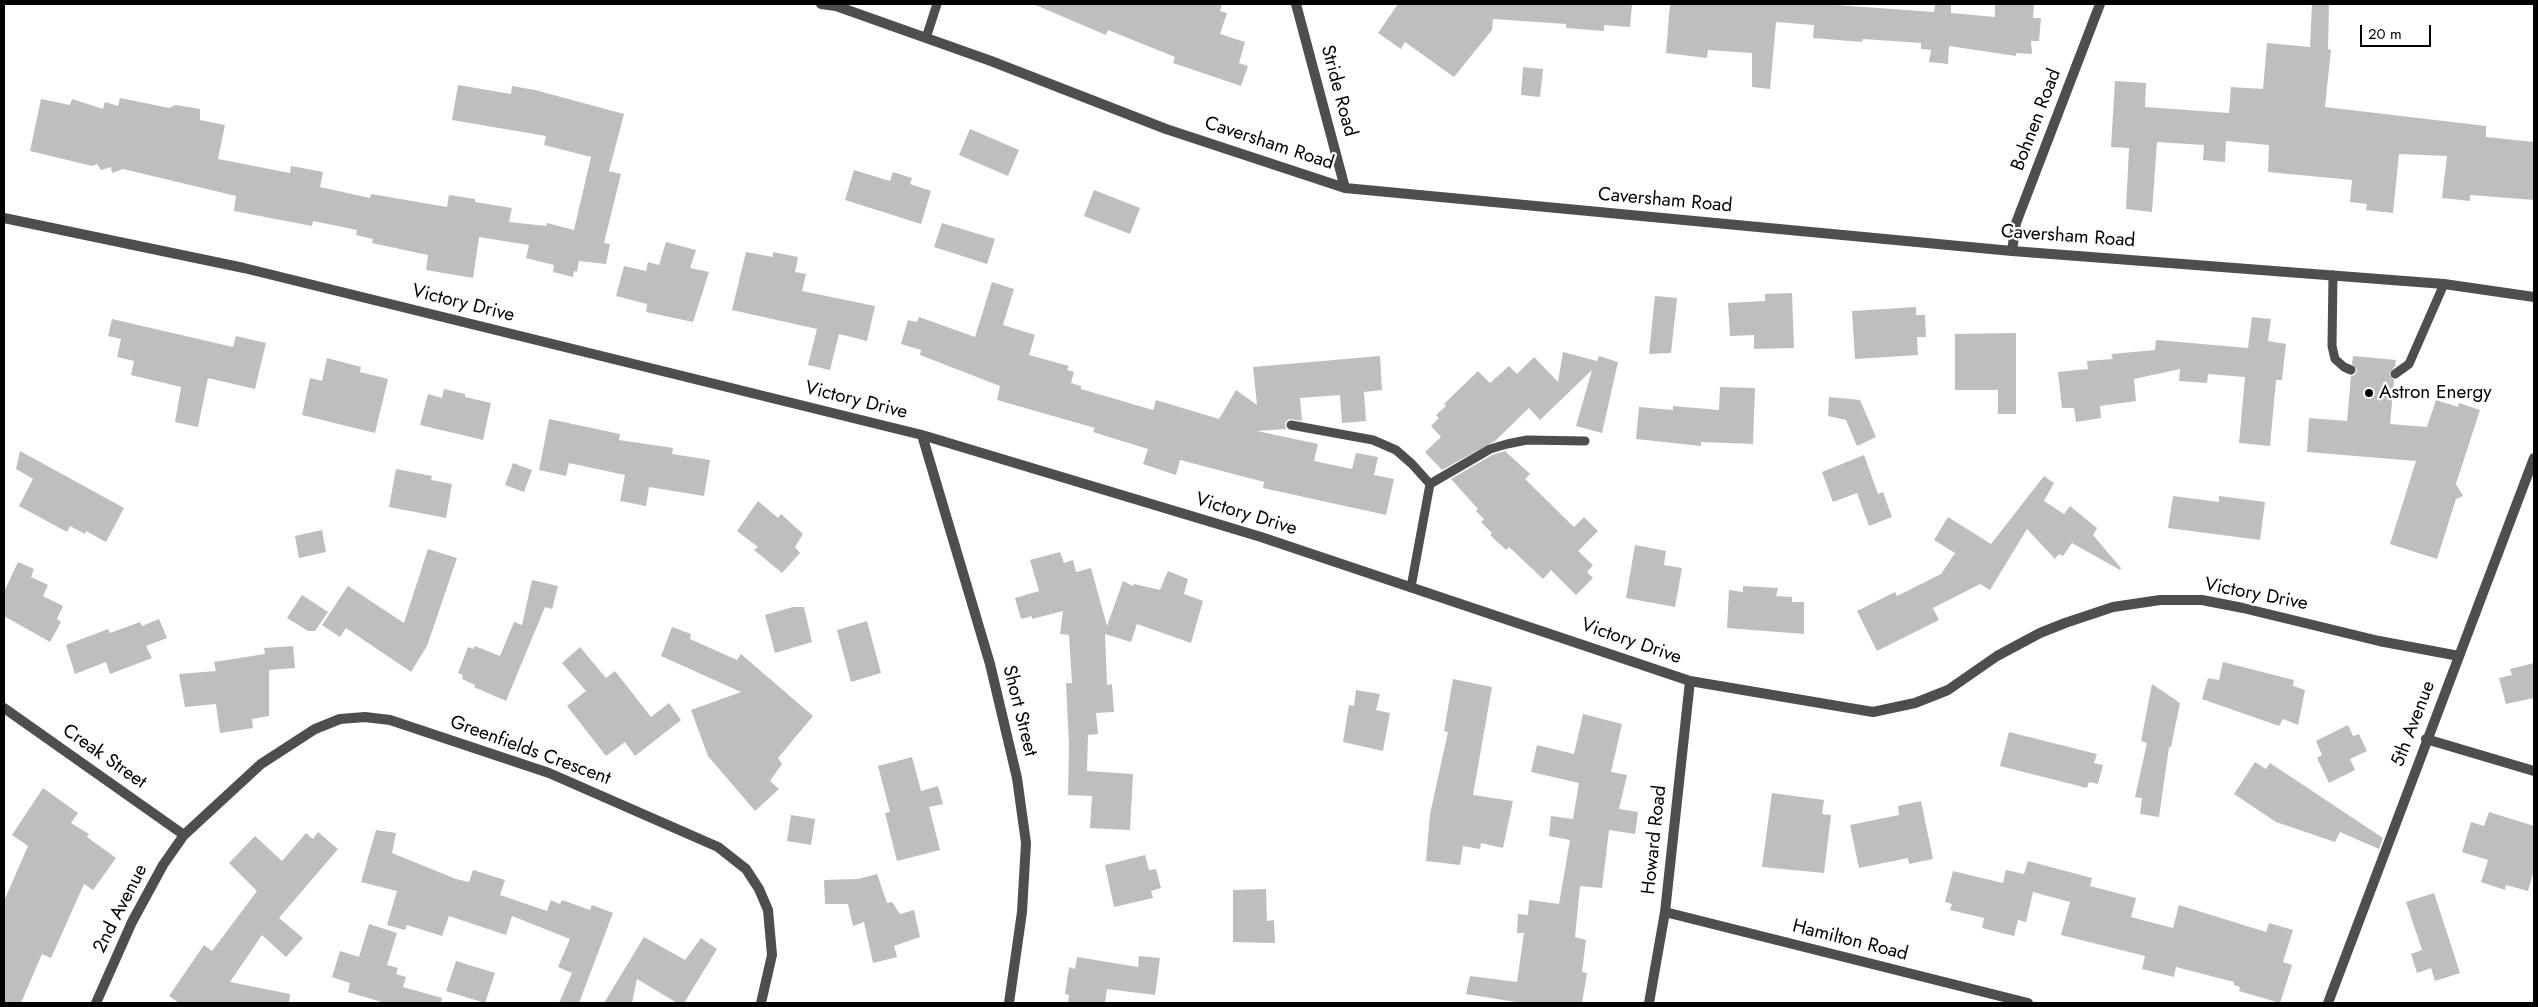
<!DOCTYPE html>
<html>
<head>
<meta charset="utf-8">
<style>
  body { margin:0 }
  #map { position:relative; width:2538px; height:1007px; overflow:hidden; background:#fff; font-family:Jost,sans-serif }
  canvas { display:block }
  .frame { position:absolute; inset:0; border:5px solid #000; pointer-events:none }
  .scale { position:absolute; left:2360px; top:25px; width:71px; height:22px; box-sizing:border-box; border:2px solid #000; border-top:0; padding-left:6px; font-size:15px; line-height:18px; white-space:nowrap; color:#000; -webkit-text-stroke:4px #fff; paint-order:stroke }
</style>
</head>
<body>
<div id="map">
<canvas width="2538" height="1007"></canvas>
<div class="frame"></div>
<div class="scale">20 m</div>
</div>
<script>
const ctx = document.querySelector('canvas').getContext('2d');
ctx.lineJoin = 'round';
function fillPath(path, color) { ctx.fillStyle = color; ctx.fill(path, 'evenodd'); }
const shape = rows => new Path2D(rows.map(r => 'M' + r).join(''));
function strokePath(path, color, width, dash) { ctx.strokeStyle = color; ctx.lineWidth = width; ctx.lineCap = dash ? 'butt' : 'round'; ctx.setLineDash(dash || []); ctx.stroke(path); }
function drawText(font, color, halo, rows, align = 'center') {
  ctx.font = font + ' Jost,sans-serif'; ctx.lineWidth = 4.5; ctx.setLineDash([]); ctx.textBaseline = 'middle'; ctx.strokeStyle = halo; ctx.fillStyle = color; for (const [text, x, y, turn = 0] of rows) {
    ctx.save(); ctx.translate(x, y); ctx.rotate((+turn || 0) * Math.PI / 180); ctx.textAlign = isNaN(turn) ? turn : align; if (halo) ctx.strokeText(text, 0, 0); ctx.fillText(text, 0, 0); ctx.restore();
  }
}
fillPath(shape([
  [1033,4,1222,4,1220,11,1227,13,1220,34,1245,42,1239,63,1248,66,1241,86,1173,63,1175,57,1108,30,1106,35],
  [1398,4,1632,4,1630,27,1604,25,1604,31,1566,28,1566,24,1493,19,1492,30,1454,77,1405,42,1401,49,1378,33],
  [1670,4,1823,4,1934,12,1935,4,1951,4,1951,13,1995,17,1995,4,2034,4,2033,18,2041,18,2039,41,2031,41,2032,54,2016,53,2016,56,1949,46,1948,64,1929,62,1931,50,1921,49,1921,43,1863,39,1862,42,1813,38,1814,25,1776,22,1770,89,1752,87,1752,53,1708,50,1707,58,1666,53],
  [2312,4,2329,4,2328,49,2331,50,2325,107,2486,126,2486,137,2534,142,2534,200,2470,195,2470,201,2442,198,2447,156,2399,154,2393,213,2366,210,2367,204,2350,202,2352,180,2268,172,2269,145,2226,141,2225,162,2203,160,2204,145,2157,142,2152,212,2126,209,2129,148,2111,147,2115,81,2146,83,2145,107,2229,113,2231,87,2263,89,2267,43,2310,47],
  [1523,67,1543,69,1540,97,1521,95],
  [458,85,511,94,512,86,535,90,624,114,609,171,621,174,604,243,610,244,606,264,579,261,577,272,574,271,573,277,553,272,554,265,526,258,529,245,479,237,473,278,426,270,428,255,372,243,373,239,356,235,357,230,313,221,312,226,234,211,236,196,123,169,112,173,111,167,101,170,97,164,92,166,30,151,41,99,70,105,72,99,103,109,105,102,118,106,120,98,169,108,176,105,200,109,200,120,225,125,218,159,290,173,291,166,323,172,320,187,370,198,371,194,447,207,449,195,475,199,475,202,512,208,509,222,546,226,547,223,574,230,591,157,544,145,546,136,452,120],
  [970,129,1019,150,1008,176,959,155],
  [854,170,890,181,893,172,912,178,910,184,931,191,921,224,845,200],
  [1094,190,1140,208,1130,234,1084,216],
  [942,223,995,239,987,264,934,247],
  [666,242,696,250,690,268,709,272,693,322,646,312,647,304,616,296,624,266,646,271,648,262,659,265],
  [746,252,773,257,773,252,798,257,795,272,806,274,802,291,875,306,867,341,839,334,830,370,808,365,817,329,732,310],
  [992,282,1014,289,1003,325,1035,335,1029,355,1069,366,1067,370,1074,372,1071,383,1081,386,1081,389,1153,410,1156,400,1219,419,1236,390,1257,405,1253,367,1380,356,1382,390,1364,392,1366,421,1342,423,1340,395,1300,398,1302,421,1289,419,1285,423,1286,429,1257,431,1318,444,1314,461,1352,469,1356,453,1378,457,1374,475,1394,479,1386,515,1263,488,1264,482,1180,460,1176,475,1143,464,1148,449,1093,432,1095,428,997,400,1000,386,920,355,921,350,901,344,908,320,917,322,919,317,975,337],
  [1792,293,1794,348,1754,349,1754,335,1730,336,1728,303,1765,301,1765,294],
  [1655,296,1677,298,1671,353,1649,354],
  [1916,307,1916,315,1925,315,1926,337,1917,337,1918,355,1855,359,1852,311],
  [2252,317,2271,319,2268,341,2286,344,2282,380,2276,380,2270,446,2239,443,2245,377,2208,374,2207,383,2179,381,2180,369,2134,379,2136,401,2100,406,2101,418,2076,422,2074,408,2062,408,2058,372,2088,369,2087,361,2113,359,2111,354,2155,350,2156,340,2248,348],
  [112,319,233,347,236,336,266,343,255,389,208,378,198,427,175,422,181,387,131,375,134,361,117,357,121,339,108,336],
  [2016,333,2016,414,1998,414,1998,390,1955,390,1955,334],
  [1563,352,1597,361,1599,356,1618,362,1602,433,1576,426,1592,370,1540,420,1529,408,1495,441,1442,470,1425,452,1441,437,1431,426,1439,418,1436,415,1446,406,1444,404,1478,371,1490,383,1509,366,1517,374,1534,357,1558,382],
  [2353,356,2396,360,2395,366,2389,374,2394,380,2390,424,2427,427,2436,400,2458,407,2459,403,2480,410,2456,484,2463,496,2456,499,2437,559,2390,544,2416,461,2307,452,2309,418,2347,421,2351,376,2355,375,2357,370,2352,364],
  [327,358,361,367,360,372,388,379,375,433,302,415,310,378,322,381],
  [1720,387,1755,388,1753,444,1701,442,1701,446,1636,439,1639,407,1673,410,1673,406,1719,410],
  [444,389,465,394,465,397,491,403,483,440,420,425,428,394,442,398],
  [1829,397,1860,400,1876,437,1857,446,1846,420,1828,416],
  [549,419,620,434,619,440,673,448,672,454,710,460,704,496,649,487,646,506,620,501,625,475,569,463,566,476,539,470],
  [20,451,124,508,106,542,86,531,85,534,70,526,67,532,19,506,33,479,16,469],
  [1505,451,1530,474,1525,479,1574,527,1584,517,1598,531,1578,551,1593,565,1587,572,1593,578,1576,595,1551,570,1543,579,1509,547,1506,550,1490,535,1492,533,1481,522,1484,519,1476,511,1478,509,1451,479,1492,455],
  [1864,455,1878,494,1883,492,1892,517,1869,526,1857,493,1833,502,1822,472],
  [513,463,532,470,524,492,505,485],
  [396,469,432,476,431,480,452,484,446,518,389,507],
  [2044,476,2054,483,2044,501,2064,514,2070,506,2097,528,2093,535,2121,568,2120,570,2072,543,2063,556,2059,554,2055,559,2027,529,1990,590,1980,584,1933,608,1939,620,1877,651,1857,611,1895,592,1897,596,1941,574,1955,553,1934,540,1948,517,1991,544],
  [2173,496,2219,502,2219,496,2265,502,2260,540,2168,528],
  [758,501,778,518,781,514,803,534,795,547,800,553,782,573,754,550,758,547,737,531],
  [322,530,326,552,299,558,295,536],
  [1635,545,1666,551,1664,565,1682,568,1675,607,1626,598],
  [428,549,457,558,427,646,411,672,346,628,340,637,322,625,348,586,404,623],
  [1060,552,1064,563,1073,560,1076,572,1091,568,1107,626,1123,581,1133,586,1134,584,1160,590,1168,571,1188,579,1184,594,1203,601,1191,643,1137,624,1131,642,1105,634,1107,685,1112,684,1114,712,1096,713,1098,734,1088,735,1087,771,1133,774,1130,830,1090,828,1092,796,1068,795,1069,745,1066,683,1072,683,1069,635,1060,634,1063,611,1032,619,1032,616,1021,619,1015,598,1039,591,1030,560],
  [18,562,34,569,31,577,48,585,43,596,63,606,57,619,61,622,50,642,4,616,4,592],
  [532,580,558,586,552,609,545,607,506,701,474,687,475,685,462,679,463,675,458,673,468,647,473,649,475,646,500,656,514,622,522,625],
  [1743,586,1778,588,1776,596,1792,597,1792,602,1804,602,1804,634,1727,628,1729,590,1743,592],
  [302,595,328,612,315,631,308,631,287,618],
  [793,607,804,607,812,642,775,653,765,615],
  [159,619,167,638,146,646,152,658,110,674,106,662,75,674,66,645,108,629,110,633,140,622,142,626],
  [867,621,881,673,851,682,837,630],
  [672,627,691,634,690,639,737,660,741,654,813,716,778,758,782,764,770,781,779,789,755,811,708,756,691,710,741,692,661,656],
  [293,646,295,668,269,670,269,716,252,719,253,728,220,733,216,704,185,707,179,674,216,671,214,662,265,654,264,648],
  [580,647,606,678,615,671,651,717,669,703,681,720,635,756,625,742,606,756,567,706,586,691,562,663],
  [2223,662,2294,680,2293,686,2305,690,2298,725,2283,719,2279,726,2202,699,2208,678,2219,680],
  [2534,663,2534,698,2506,704,2499,678,2512,675,2510,669],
  [1453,679,1492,687,1473,795,1513,801,1503,848,1481,843,1480,849,1463,846,1460,865,1426,861,1430,814,1448,732,1444,731],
  [2152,684,2180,703,2171,747,2169,747,2159,817,2140,814,2142,798,2135,797,2147,743,2141,741],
  [1356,690,1380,694,1376,710,1390,713,1383,751,1343,742,1349,705,1354,706],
  [1583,714,1622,724,1611,772,1627,775,1619,809,1638,812,1635,834,1609,830,1602,888,1580,886,1575,937,1586,940,1582,972,1587,973,1582,1003,1522,1003,1466,994,1470,976,1517,982,1524,933,1517,933,1518,914,1528,915,1529,900,1559,904,1570,840,1549,836,1551,816,1573,819,1579,783,1531,772,1537,745,1574,754],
  [2348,725,2353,736,2359,734,2367,751,2350,759,2355,770,2329,783,2317,758,2322,755,2316,741],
  [2009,732,2097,754,2094,763,2103,765,2098,784,2089,782,2087,788,2000,766],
  [912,757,921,791,938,786,943,804,929,807,940,850,897,861,885,813,890,812,878,766],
  [2255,762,2266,769,2270,763,2383,838,2379,849,2340,832,2335,842,2276,822,2234,794],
  [43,788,78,813,71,823,89,834,87,837,116,858,93,890,84,884,51,958,42,954,21,1003,4,1003,4,901,28,846,12,835],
  [1772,793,1824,800,1822,814,1831,815,1824,873,1762,867],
  [1921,801,1933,859,1909,864,1908,858,1859,868,1850,825,1899,815,1898,806],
  [2489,812,2534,826,2534,870,2528,891,2506,885,2505,890,2481,882,2488,860,2462,852,2471,822,2484,826],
  [791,815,815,819,811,845,787,841],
  [376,830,396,833,392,853,456,879,469,882,473,870,505,880,500,895,547,911,551,900,560,904,562,900,590,910,592,905,613,913,579,1003,559,1003,572,973,558,967,570,939,512,916,506,935,449,916,442,936,407,925,405,930,387,925,397,891,361,882],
  [318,832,338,849,279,918,303,938,286,957,262,935,230,982,290,994,289,1003,179,1003,169,996,204,945,212,951,257,891,229,863,255,836,282,861,306,833,313,839],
  [1145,855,1149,870,1156,869,1161,888,1151,891,1153,898,1114,907,1105,865],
  [2028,861,2092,878,2090,886,2136,898,2131,917,2173,928,2179,905,2266,932,2269,923,2293,930,2283,962,2292,965,2280,1003,2239,991,2240,987,2234,985,2234,982,2176,967,2174,977,2142,969,2145,956,2061,935,2070,902,2033,892,2026,922,2018,920,2014,936,1982,928,1984,918,1950,910,1952,904,1945,902,1953,871,2003,883,2006,870,2024,874],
  [877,874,887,903,892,902,900,914,914,910,920,937,894,946,897,957,873,963,864,922,853,926,848,904,825,904,824,880,858,879],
  [1266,889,1267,921,1274,920,1275,943,1233,942,1233,890],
  [2434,893,2460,973,2435,981,2431,968,2417,973,2411,954,2422,950,2406,902],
  [369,924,397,933,387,965,398,968,396,974,406,977,403,987,442,998,441,1003,385,1003,348,992,350,983,332,977,340,951,359,957],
  [644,937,685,960,701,938,717,949,684,1003,677,1003,637,979,632,1003,604,1003],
  [1139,956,1160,958,1155,995,1107,989,1105,1003,1068,1003,1069,995,1065,994,1069,967,1075,969,1077,957,1138,967],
  [456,961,495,973,485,1003,446,991]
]), '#bebebe');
strokePath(shape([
  [926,38,937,4],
  [2333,275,2332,346,2335,359,2344,367,2351,370],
  [2395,374,2409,364,2444,284],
  [1291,425,1373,440,1396,450,1412,464,1430,484,1411,587],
  [1430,484,1490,449,1507,444,1527,440,1585,441]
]), '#4e4e4e', 9);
strokePath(shape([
  [821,4,836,6,991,61,1166,129,1345,188,2012,251,2444,284,2534,297],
  [1296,4,1345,188],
  [4,218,244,268,922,435,1261,537,1690,681,1873,712,1915,703,1948,690,1997,656,2040,633,2065,623,2113,607,2160,600,2202,600,2243,608,2379,641,2459,656],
  [2012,251,2016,223,2100,4],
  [922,435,990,664,1017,778,1026,843,1022,912,1009,1003],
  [4,708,184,835],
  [2426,739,2534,771],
  [1665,912,2028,1003],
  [96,1003,132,922,163,865,184,835,261,764,315,729,340,719,365,717,390,720,549,773,718,847,746,869,759,889,768,910,772,955,761,1003],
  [1649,1003,1665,912,1690,681],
  [2328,1003,2534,458]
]), '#4e4e4e', 10);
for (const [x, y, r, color] of [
  [2369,393,5,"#000"]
]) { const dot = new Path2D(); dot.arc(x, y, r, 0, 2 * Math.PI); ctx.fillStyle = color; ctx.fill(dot); strokePath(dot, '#fff', 2); }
drawText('19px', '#000', '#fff', [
  ["Stride Road",1338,91,75],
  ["Bohnen Road",2037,120,-69],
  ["Caversham Road",1269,144,18],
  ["Caversham Road",1665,201,5],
  ["Caversham Road",2068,237,4],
  ["Victory Drive",463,304,14],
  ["Victory Drive",856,401,14],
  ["Victory Drive",1246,515,17],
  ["Victory Drive",2256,595,11],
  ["Victory Drive",1631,642,19],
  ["Short Street",1019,711,76],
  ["5th Avenue",2414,724,-69],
  ["Greenfields Crescent",530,751,20],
  ["Creak Street",104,757,35],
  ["Howard Road",1655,840,-84],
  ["2nd Avenue",121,909,-63],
  ["Hamilton Road",1850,941,14]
]);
drawText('19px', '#000', '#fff', [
  ["Astron Energy",2379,393]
], 'left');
</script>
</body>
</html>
